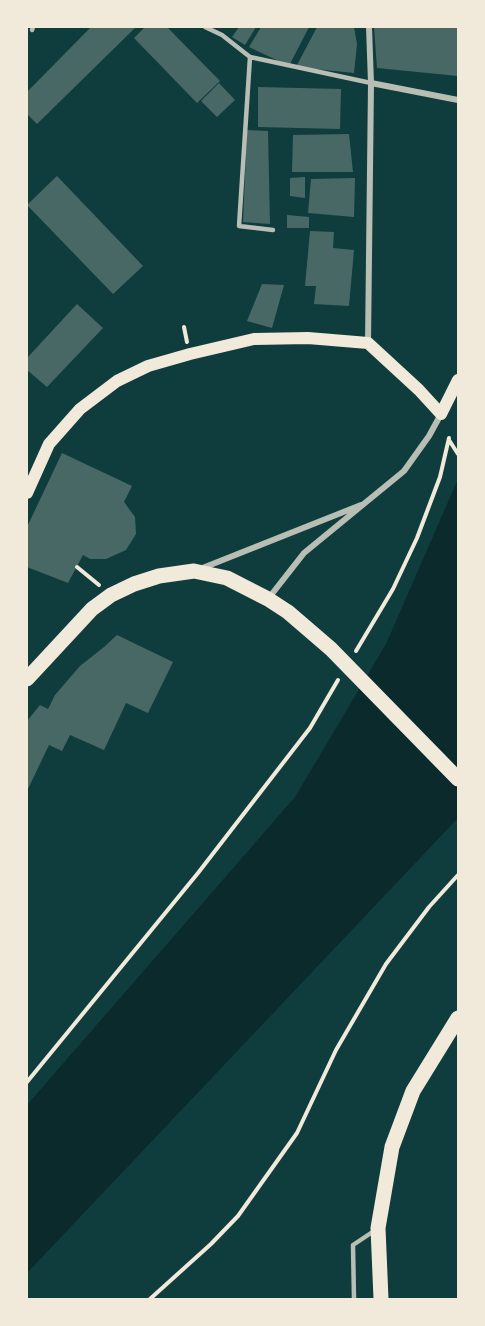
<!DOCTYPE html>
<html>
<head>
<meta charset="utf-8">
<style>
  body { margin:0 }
  #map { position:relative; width:485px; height:1326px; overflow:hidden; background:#0f3d3e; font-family:Manrope,sans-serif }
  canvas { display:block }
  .frame { position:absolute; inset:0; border:28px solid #f1e9da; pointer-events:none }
</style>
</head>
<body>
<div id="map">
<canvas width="485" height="1326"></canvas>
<div class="frame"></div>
</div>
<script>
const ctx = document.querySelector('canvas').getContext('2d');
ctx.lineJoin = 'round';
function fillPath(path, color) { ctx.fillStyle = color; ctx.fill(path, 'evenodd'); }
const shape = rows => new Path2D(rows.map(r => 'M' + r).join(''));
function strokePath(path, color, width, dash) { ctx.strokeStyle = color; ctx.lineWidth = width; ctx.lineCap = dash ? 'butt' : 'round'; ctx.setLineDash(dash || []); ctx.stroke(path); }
fillPath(shape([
  [458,479,458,818,27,1273,27,1105,295,797,386,644]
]), '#0a2a2b');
fillPath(shape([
  [91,27,136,27,37,124,27,114,27,92],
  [145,27,167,27,220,81,197,103,134,38],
  [239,27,256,27,245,45,232,37],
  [261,27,309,27,289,66,249,47],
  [317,27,354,27,357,44,354,73,296,67],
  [374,27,458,27,458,76,377,68],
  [219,83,235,100,217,117,201,101],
  [258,87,341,89,340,129,258,127],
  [247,130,268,131,270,224,243,222],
  [349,134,353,172,292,172,293,135],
  [57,176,143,266,113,294,27,205],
  [305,177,305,198,290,196,290,178],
  [355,178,354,217,308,213,311,179],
  [287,215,309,217,309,228,287,228],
  [310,231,334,232,333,248,354,250,349,306,314,304,316,286,305,286],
  [262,284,284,285,272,328,247,321],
  [77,304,103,328,47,387,27,370,27,358],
  [62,453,132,486,124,502,135,517,136,534,126,550,106,559,90,559,83,555,68,583,27,567,27,527],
  [117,635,173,662,148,713,126,703,104,750,70,735,62,751,49,745,27,791,27,721,40,705,48,709,55,695,80,666,104,647]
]), '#486865');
strokePath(shape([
  [184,327,187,342],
  [449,440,458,454],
  [77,567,99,585],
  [356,651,393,589,417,538,440,477,449,438],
  [27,1082,198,873,310,728,338,680],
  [150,1299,211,1244,238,1216,297,1133,336,1050,386,964,429,907,458,875]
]), '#f1e9da', 4);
strokePath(shape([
  [205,27,222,35,250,57,371,83],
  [32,30,33,27],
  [250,57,239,226,273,230],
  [354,1299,353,1245,374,1231]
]), '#b8beb3', 4.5);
strokePath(shape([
  [371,83,458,100],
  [368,343,371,83,369,27],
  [200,569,361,505],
  [268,599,304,553,404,471,429,436,441,414]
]), '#b8beb3', 6);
strokePath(shape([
  [27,493,49,444,80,409,117,381,148,366,190,354,254,339,308,338,368,343,419,390,441,414,458,380]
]), '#f1e9da', 12);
strokePath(shape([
  [27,679,92,609,111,595,134,584,159,576,194,571,227,578,268,599,288,612,331,649,458,779],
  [381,1299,378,1228,392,1147,413,1091,458,1018]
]), '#f1e9da', 15);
</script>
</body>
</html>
